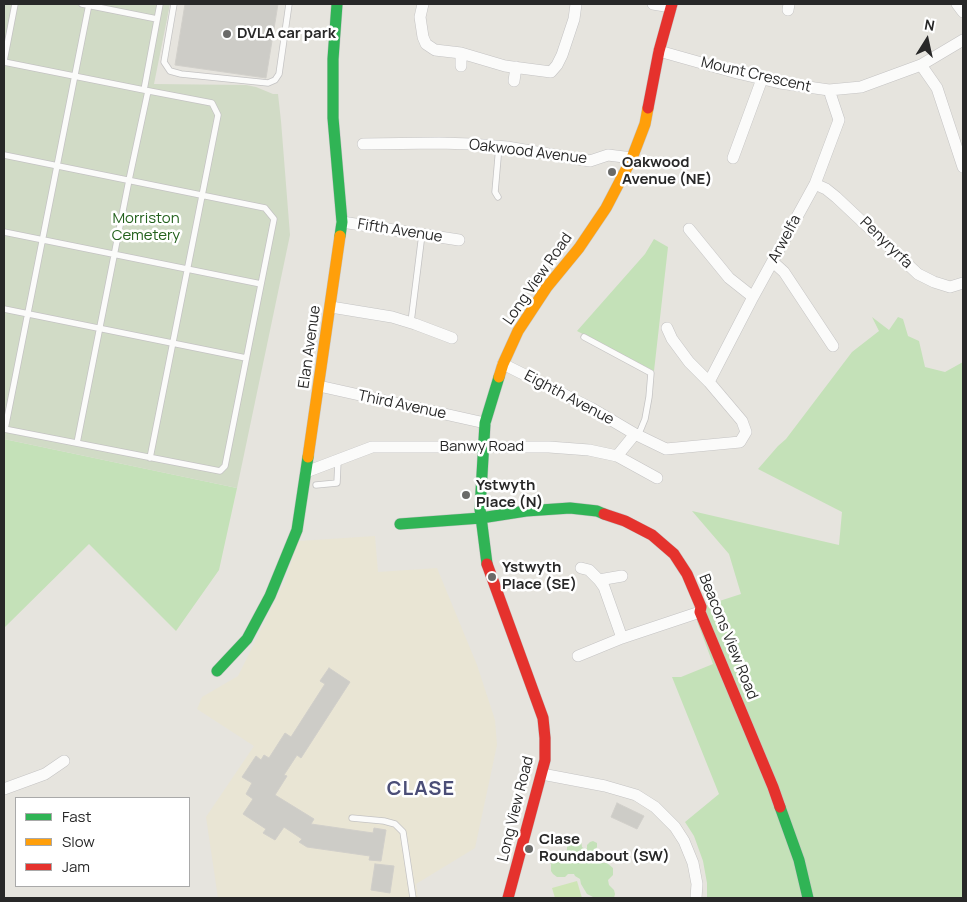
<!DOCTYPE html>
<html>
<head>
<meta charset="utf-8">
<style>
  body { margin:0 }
  #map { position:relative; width:967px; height:902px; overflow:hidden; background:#e6e4de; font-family:Manrope,sans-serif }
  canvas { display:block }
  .frame { position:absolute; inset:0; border:5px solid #282828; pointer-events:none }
  .legend { position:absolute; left:15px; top:797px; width:175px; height:90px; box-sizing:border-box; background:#fff; border:1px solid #a9a9a9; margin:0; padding:6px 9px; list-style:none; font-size:15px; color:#282828 }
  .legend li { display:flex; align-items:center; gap:10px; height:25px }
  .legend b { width:25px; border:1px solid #a9a9a9 }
  .north { position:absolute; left:902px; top:15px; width:50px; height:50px; -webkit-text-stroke:4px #fff; paint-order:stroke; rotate:10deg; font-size:14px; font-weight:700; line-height:20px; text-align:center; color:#282828 }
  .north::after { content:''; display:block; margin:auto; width:18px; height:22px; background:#282828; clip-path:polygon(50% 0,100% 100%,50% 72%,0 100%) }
</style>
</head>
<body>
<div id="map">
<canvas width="967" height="902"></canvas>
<div class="frame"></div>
<ul class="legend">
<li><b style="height:6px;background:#30b455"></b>Fast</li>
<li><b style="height:6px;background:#ff9f0a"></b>Slow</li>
<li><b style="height:6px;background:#e5322d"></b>Jam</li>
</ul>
<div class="north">N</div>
</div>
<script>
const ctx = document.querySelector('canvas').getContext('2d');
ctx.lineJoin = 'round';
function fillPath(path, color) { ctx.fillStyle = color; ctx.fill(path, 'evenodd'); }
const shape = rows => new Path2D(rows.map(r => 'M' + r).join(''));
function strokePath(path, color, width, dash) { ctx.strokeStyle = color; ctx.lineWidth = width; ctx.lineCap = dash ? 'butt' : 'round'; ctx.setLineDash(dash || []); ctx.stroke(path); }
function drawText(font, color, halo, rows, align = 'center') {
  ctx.font = font + ' Manrope,sans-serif'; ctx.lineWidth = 5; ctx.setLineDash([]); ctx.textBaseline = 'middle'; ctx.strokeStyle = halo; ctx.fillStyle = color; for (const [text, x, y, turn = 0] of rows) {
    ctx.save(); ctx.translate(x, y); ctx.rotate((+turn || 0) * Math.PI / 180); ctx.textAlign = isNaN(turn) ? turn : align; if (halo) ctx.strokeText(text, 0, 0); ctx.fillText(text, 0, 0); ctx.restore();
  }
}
fillPath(shape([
  [375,536,378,572,437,568,477,665,495,720,497,745,475,848,416,884,418,898,218,898,206,817,254,746,197,709,202,697,238,676,285,581,298,541]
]), '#e9e5d4');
fillPath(shape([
  [654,239,668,247,654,371,577,331,645,254],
  [872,317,889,330,898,317,903,319,908,336,919,341,925,367,945,372,963,362,963,898,707,898,707,883,703,861,694,836,685,822,719,794,672,677,681,677,713,664,697,621,701,607,741,594,729,554,692,511,839,545,842,512,758,469,778,446,786,439,852,352,879,331],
  [4,439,237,488,219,570,176,631,89,544,4,628],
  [572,836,578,837,581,840,582,847,586,850,587,848,587,845,590,842,593,841,597,843,597,847,595,850,589,852,590,857,598,858,603,863,607,863,613,868,613,875,608,880,609,885,614,890,615,894,614,898,595,898,587,894,581,884,580,879,575,876,574,874,568,874,565,877,557,877,553,874,551,871,551,864,549,860,552,851,555,851,566,853,567,849,567,839]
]), '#c4e1b8');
fillPath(shape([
  [4,4,170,4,154,84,246,85,256,87,273,94,278,94,281,121,290,235,237,488,4,439]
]), '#d1dbc6');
fillPath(shape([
  [577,881,582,898,555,898,552,888]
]), '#cee5b6');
const building = shape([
  [185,4,278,4,266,78,175,65,185,4],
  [329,668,350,682,301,758,297,755,284,775,287,776,275,795,314,819,311,824,373,833,374,828,386,830,381,861,369,860,370,856,307,847,299,842,302,839,284,827,275,840,263,833,266,829,243,814,253,799,246,794,252,783,242,777,256,756,261,760,264,755,269,758,285,733,291,737,325,684,320,681,329,668],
  [617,803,644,816,637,829,611,817,617,803],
  [375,864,394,866,390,893,371,890,375,864]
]);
fillPath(building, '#cdccc7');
strokePath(building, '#d1cfca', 1);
const lane = shape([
  [82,4,157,19],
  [174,4,164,62,170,71,181,74,268,83,275,80,279,74,289,4],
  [4,61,15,4],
  [4,62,144,90],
  [4,155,265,208,274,219,225,466,220,471,4,429],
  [498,197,495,192,499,146],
  [4,232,261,284],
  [4,309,246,358],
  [411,322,422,234],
  [584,337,651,373,649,397,645,419,638,436],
  [5,429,89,4],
  [77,443,129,180,148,91],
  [150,458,218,115,212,103,144,90,160,4],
  [316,485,337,483,338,461],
  [352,818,384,821,395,824,403,832,413,898]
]);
const street = shape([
  [423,4,420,17,423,37,426,44,435,50,461,53,505,66,551,72,557,65,562,55,574,19,576,4],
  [653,4,671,7],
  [957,4,963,12],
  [788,10,789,4],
  [659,51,737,73,780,83,829,90,861,87,921,65,963,40],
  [921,65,937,88,963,167],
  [461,66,461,53],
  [514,81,516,67],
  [363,144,439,143,471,144,507,147,590,161,608,155,632,158],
  [733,158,762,79],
  [815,184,826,189,836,197,918,274,934,282,950,287,963,283],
  [342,222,459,240],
  [689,229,729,278,753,297],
  [773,262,784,272,833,346],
  [331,307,392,317,415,324,452,338],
  [503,364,591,408,635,434,666,449,740,442,746,432,742,421,709,382,689,362,672,339,667,328],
  [709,382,753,297,815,184,839,120,829,90],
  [319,386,485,423],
  [617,456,635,434],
  [306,472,372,447,549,447,589,450,617,456,657,478],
  [581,568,589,570,599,580,622,576],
  [599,580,604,587,622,638],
  [578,656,622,638,700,612],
  [542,774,605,786,636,795,655,807,675,827,684,841,693,863,697,884,696,898],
  [4,789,45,774,64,761]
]);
const fast = shape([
  [337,4,333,59,333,118,342,222,340,236],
  [400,524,481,518,526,511,570,508,597,511,604,514],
  [487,564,480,509,485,423,499,377],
  [217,671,247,639,270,596,297,530,308,457],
  [780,807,799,860,808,898]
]);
const slow = shape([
  [499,377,503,364,518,331,547,287,579,248,606,208,632,158,645,124,648,108],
  [308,457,340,236]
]);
const jam = shape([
  [648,108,659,51,672,4],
  [604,514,625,521,652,535,674,554,687,574,701,607,700,612,773,787,780,807],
  [487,564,543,718,545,738,545,760,508,898]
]);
strokePath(lane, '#c4c3c3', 7);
strokePath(street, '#c4c3c3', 12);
strokePath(fast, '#c4c3c3', 12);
strokePath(slow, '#c4c3c3', 12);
strokePath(jam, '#c4c3c3', 12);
strokePath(lane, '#fbfbfa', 5.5);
strokePath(street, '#fbfbfa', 11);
strokePath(fast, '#30b455', 11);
strokePath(slow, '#ff9f0a', 11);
strokePath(jam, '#e5322d', 11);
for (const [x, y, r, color] of [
  [227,34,5,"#6a6a68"],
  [612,172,5,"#6a6a68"],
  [466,495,5,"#6a6a68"],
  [492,577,5,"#6a6a68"],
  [529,849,5,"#6a6a68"]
]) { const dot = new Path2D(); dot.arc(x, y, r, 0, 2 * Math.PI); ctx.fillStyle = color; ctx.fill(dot); strokePath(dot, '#fff', 2); }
drawText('bold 15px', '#282828', '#fff', [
  ["DVLA car park",237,34],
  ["Oakwood",622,163],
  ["Avenue (NE)",622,180],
  ["Ystwyth",476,486],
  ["Place (N)",476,503],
  ["Ystwyth",502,568],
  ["Place (SE)",502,585],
  ["Clase",539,840],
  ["Roundabout (SW)",539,857]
], 'left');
drawText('15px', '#282828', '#fff', [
  ["Mount Crescent",756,75,13],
  ["Oakwood Avenue",528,152,7],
  ["Fifth Avenue",400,231,9],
  ["Arwelfa",785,239,-62],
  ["Penyryrfa",886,243,44],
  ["Long View Road",538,279,-55],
  ["Elan Avenue",310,347,-82],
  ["Eighth Avenue",569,398,28],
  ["Third Avenue",402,405,12],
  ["Banwy Road",482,447],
  ["Beacons View Road",728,637,68],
  ["Long View Road",516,809,-76]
]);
drawText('15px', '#23611d', '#fff', [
  ["Morriston",146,219],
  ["Cemetery",146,236]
]);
ctx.letterSpacing = '1px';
drawText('bold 20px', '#4b4e77', '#fff', [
  ["CLASE",421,789]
]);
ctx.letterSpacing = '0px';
</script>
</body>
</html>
